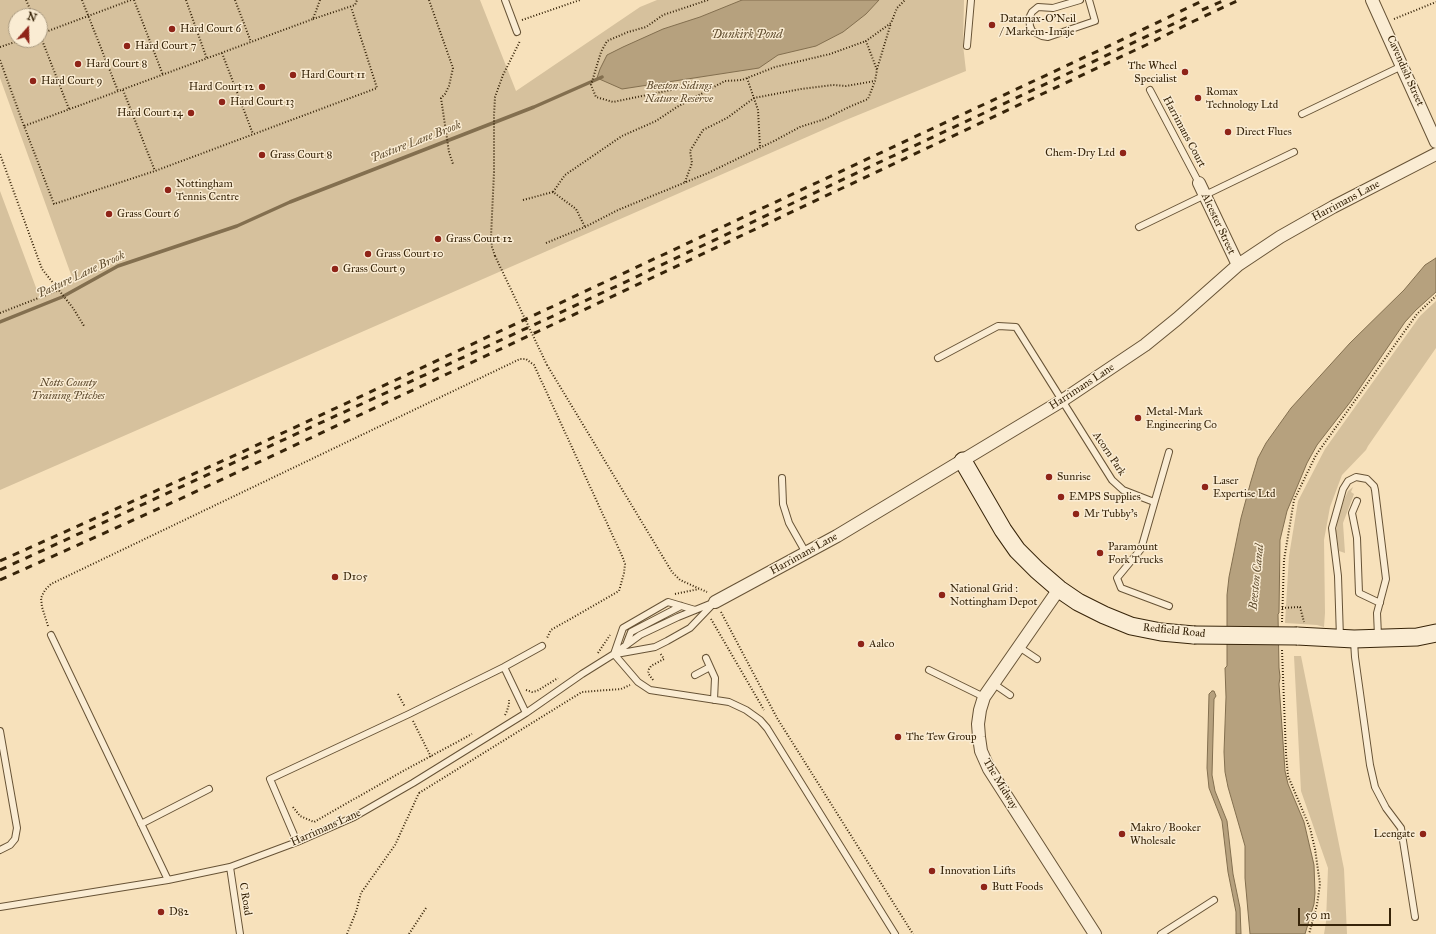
<!DOCTYPE html>
<html>
<head>
<meta charset="utf-8">
<style>
  body { margin:0 }
  #map { position:relative; width:1436px; height:934px; overflow:hidden; background:#f7e1bb; font-family:"IM FELL Great Primer",serif }
  canvas { display:block }
  .north { position:absolute; left:8px; top:8px; width:40px; height:40px; box-sizing:border-box; background:#faecd3; border:1px solid #ac9c82; border-radius:50%; rotate:20deg; font-size:11px; font-weight:700; line-height:16px; text-align:center; color:#372409 }
  .north::after { content:''; display:block; margin:auto; width:14px; height:18px; background:#8f2418; clip-path:polygon(50% 0,100% 100%,50% 72%,0 100%) }
  .scale { position:absolute; left:1298px; top:908px; width:93px; height:18px; box-sizing:border-box; border:2px solid #372409; border-top:0; padding-left:5px; font-size:12px; line-height:14px; white-space:nowrap; color:#372409; -webkit-text-stroke:3px #faecd3; paint-order:stroke }
</style>
</head>
<body>
<div id="map">
<canvas width="1436" height="934"></canvas>
<div class="north">N</div>
<div class="scale">50 m</div>
</div>
<script>
const ctx = document.querySelector('canvas').getContext('2d');
ctx.lineJoin = 'round';
function fillPath(path, color) { ctx.fillStyle = color; ctx.fill(path, 'evenodd'); }
const shape = rows => new Path2D(rows.map(r => 'M' + r).join(''));
function strokePath(path, color, width, dash) { ctx.strokeStyle = color; ctx.lineWidth = width; ctx.lineCap = dash ? 'butt' : 'round'; ctx.setLineDash(dash || []); ctx.stroke(path); }
function drawText(font, color, halo, rows, align = 'center') {
  ctx.font = font + ' "IM FELL Great Primer",serif'; ctx.lineWidth = 3; ctx.setLineDash([]); ctx.textBaseline = 'middle'; ctx.strokeStyle = halo; ctx.fillStyle = color; for (const [text, x, y, turn = 0] of rows) {
    ctx.save(); ctx.translate(x, y); ctx.rotate((+turn || 0) * Math.PI / 180); ctx.textAlign = isNaN(turn) ? turn : align; if (halo) ctx.strokeText(text, 0, 0); ctx.fillText(text, 0, 0); ctx.restore();
  }
}
fillPath(shape([
  [0,0,480,0,516,91,640,7,657,0,964,0,963,45,966,71,841,122,634,213,0,490,0,191,38,293,73,280,0,78],
  [16,16,40,16,40,40,16,40],
  [1436,301,1436,348,1368,446,1366,450,1342,475,1330,507,1324,540,1325,613,1324,627,1317,625,1285,623,1289,556,1298,501,1325,449,1420,316],
  [1353,487,1351,492,1354,494,1343,523,1345,553,1339,551,1336,531,1338,519,1344,500,1348,491],
  [1294,656,1301,656,1344,869,1347,934,1324,934,1326,922,1328,868,1301,791]
]), '#d6c19d');
const water = shape([
  [742,0,879,0,866,14,843,32,816,46,778,55,759,68,622,89,597,78,600,69,607,55,623,47,663,29,700,17,742,0],
  [1436,258,1436,292,1416,310,1405,322,1351,401,1317,445,1307,463,1287,511,1280,540,1279,613,1278,614,1279,668,1280,677,1279,684,1285,771,1288,784,1304,822,1314,865,1315,893,1314,904,1305,934,1250,934,1245,878,1245,846,1228,787,1225,772,1224,752,1226,697,1225,668,1227,666,1227,595,1229,577,1241,518,1251,481,1258,458,1266,443,1291,408,1350,343,1404,290,1425,265,1436,258],
  [1212,691,1214,691,1216,696,1214,699,1212,775,1215,791,1227,821,1233,874,1240,908,1241,934,1236,934,1236,912,1228,872,1222,821,1209,788,1207,768,1209,694,1212,691]
]);
fillPath(water, '#b6a17e');
strokePath(water, '#836f4f', 1);
strokePath(shape([
  [0,322,62,297,118,266,237,226,290,202,534,107,602,77]
]), '#836f4f', 3.5);
const lane = shape([
  [505,0,517,32],
  [1080,0,1053,8,1038,7,1032,12,1029,18,1030,26,1032,31,1042,36,1048,37,1095,21,1089,0],
  [967,46,971,0],
  [1150,90,1199,183],
  [1302,114,1402,66],
  [1139,227,1294,152],
  [938,358,998,326,1016,327,1112,480,1123,490,1154,502],
  [1169,452,1141,549,1117,578,1121,588,1169,606],
  [782,478,783,504,789,523,806,553],
  [1357,501,1352,513,1357,538,1359,593,1380,603],
  [51,635,168,880],
  [1340,638,1338,576,1332,528,1343,489,1348,481,1356,477,1367,479,1374,486,1375,490,1386,579,1377,613,1378,636],
  [1354,641,1355,657,1370,765,1375,787,1386,808,1401,828,1415,917],
  [626,645,631,632,681,606],
  [1019,647,1037,659],
  [614,654,638,682,650,690,729,702,746,710,760,720,767,728,895,934],
  [614,654,623,628,668,602,695,610],
  [616,654,655,647,667,641,690,628,713,604],
  [706,658,715,678,714,700],
  [504,667,526,713],
  [929,670,984,697],
  [695,675,710,667],
  [994,684,1010,695],
  [0,731,17,828,15,839,10,845,0,850],
  [141,824,209,789],
  [297,842,270,779,409,714,504,667,542,646],
  [230,867,240,934],
  [0,907,168,880,230,867,297,842,354,817,413,783,526,713,582,674,614,654,640,635,678,617,715,602],
  [1161,934,1214,900]
]);
const street = shape([
  [1372,0,1436,142],
  [1199,183,1238,265],
  [1059,589,984,697,980,710,978,724,979,737,981,751,989,769,1095,934],
  [715,602,837,536,1063,400,1145,345,1177,319,1238,265,1280,237,1333,207,1436,154]
]);
const secondary = shape([
  [963,461,1003,530,1017,550,1037,570,1059,589,1078,602,1104,615,1131,626,1161,632,1194,635],
  [1297,636,1354,639,1417,637,1436,633]
]);
strokePath(lane, '#675336', 8);
strokePath(street, '#675336', 14);
strokePath(secondary, '#372409', 19);
strokePath(shape([
  [26,0,33,16],
  [82,0,118,91],
  [134,0,163,75],
  [186,0,207,59],
  [235,0,251,42],
  [320,0,313,19,24,126,54,204,155,171,377,88,351,7],
  [429,0,453,68,449,86,445,94,441,98,449,152,453,164],
  [708,0,663,15,646,27,628,32,607,41,601,52,591,85,596,97,613,102,700,84,710,89],
  [313,19,355,5,357,0],
  [1394,19,1436,2],
  [522,20,580,0],
  [40,34,131,0],
  [40,35,69,109],
  [0,47,21,40],
  [222,53,253,134],
  [0,60,24,126],
  [877,69,891,23],
  [747,78,758,110,760,148],
  [123,90,155,171],
  [0,154,42,269,73,308,84,326],
  [685,182,692,163,690,151,703,130,727,118,754,98,801,89,833,85,846,86,875,81],
  [553,192,565,175,622,136,656,121,677,107,725,81,742,80,775,67,830,54,866,41],
  [523,200,553,192,576,209,585,227],
  [546,243,585,227,618,210,708,173,774,141,800,127,825,119,849,107,868,99,875,81,877,70,866,41,891,23,897,8,905,0],
  [495,256,492,247,491,237,494,172,494,115,495,97,503,75,520,41],
  [0,313,59,290],
  [547,365,672,572,680,580,707,592],
  [675,594,699,589],
  [1282,608,1300,607,1304,622],
  [721,612,777,718,913,934],
  [711,619,764,710],
  [1282,622,1284,560,1294,500,1316,455,1417,314,1436,296],
  [48,626,42,607,41,598,45,590,51,584,520,359,526,359,534,365,623,558,625,564,624,573,619,591,551,630,547,638],
  [1282,650,1286,754,1288,776,1310,828,1315,849,1320,884,1317,905,1309,934],
  [598,653,610,635],
  [653,680,648,673,649,669,651,666,664,659,660,653],
  [526,690,532,692,537,691,558,678],
  [398,694,405,707],
  [505,715,507,711,509,704,509,700],
  [413,721,431,757],
  [419,793,582,692,621,689,630,685],
  [293,807,300,816,314,822,405,770,472,734],
  [347,934,356,912,361,893,395,845,419,793],
  [409,934,426,908]
]), '#372409', 2, [1, 2]);
strokePath(lane, '#faecd3', 6);
strokePath(street, '#faecd3', 12);
strokePath(secondary, '#faecd3', 17);
strokePath(shape([
  [1202,10,1225,0],
  [0,561,240,453,1117,42,1204,0],
  [0,570,551,317,1190,16],
  [0,580,180,499,539,331,1146,45,1194,21,1239,0]
]), '#372409', 3, [7, 7]);
const secondaryBridge = shape([
  [1194,635,1297,636]
]);
strokePath(secondaryBridge, '#372409', 19, []);
strokePath(shape([
  [495,256,547,365]
]), '#372409', 2, [1, 2]);
strokePath(secondaryBridge, '#faecd3', 17);
for (const [x, y, r, color] of [
  [992,25,4,"#8f2418"],
  [172,29,4,"#8f2418"],
  [127,46,4,"#8f2418"],
  [78,64,4,"#8f2418"],
  [1185,72,4,"#8f2418"],
  [293,75,4,"#8f2418"],
  [33,81,4,"#8f2418"],
  [262,87,4,"#8f2418"],
  [1198,98,4,"#8f2418"],
  [222,102,4,"#8f2418"],
  [191,113,4,"#8f2418"],
  [1228,132,4,"#8f2418"],
  [1123,153,4,"#8f2418"],
  [262,155,4,"#8f2418"],
  [168,190,4,"#8f2418"],
  [109,214,4,"#8f2418"],
  [438,239,4,"#8f2418"],
  [368,254,4,"#8f2418"],
  [335,269,4,"#8f2418"],
  [1138,418,4,"#8f2418"],
  [1049,477,4,"#8f2418"],
  [1205,487,4,"#8f2418"],
  [1061,497,4,"#8f2418"],
  [1076,514,4,"#8f2418"],
  [1100,553,4,"#8f2418"],
  [335,577,4,"#8f2418"],
  [942,595,4,"#8f2418"],
  [861,644,4,"#8f2418"],
  [898,737,4,"#8f2418"],
  [1122,834,4,"#8f2418"],
  [1423,834,4,"#8f2418"],
  [932,871,4,"#8f2418"],
  [984,887,4,"#8f2418"],
  [161,912,4,"#8f2418"]
]) { const dot = new Path2D(); dot.arc(x, y, r, 0, 2 * Math.PI); ctx.fillStyle = color; ctx.fill(dot); strokePath(dot, '#faecd3', 1.5); }
drawText('11px', '#372409', '#faecd3', [
  ["Datamax-O’Neil",1000,19],
  ["/ Markem-Imaje",1000,32],
  ["Hard Court 6",180,29],
  ["Hard Court 7",135,46],
  ["Hard Court 8",86,64],
  ["The Wheel",1177,66,"right"],
  ["Specialist",1177,79,"right"],
  ["Hard Court 11",301,75],
  ["Hard Court 9",41,81],
  ["Hard Court 12",254,87,"right"],
  ["Romax",1206,92],
  ["Technology Ltd",1206,105],
  ["Hard Court 13",230,102],
  ["Hard Court 14",183,113,"right"],
  ["Direct Flues",1236,132],
  ["Chem-Dry Ltd",1115,153,"right"],
  ["Grass Court 8",270,155],
  ["Nottingham",176,184],
  ["Tennis Centre",176,197],
  ["Grass Court 6",117,214],
  ["Grass Court 12",446,239],
  ["Grass Court 10",376,254],
  ["Grass Court 9",343,269],
  ["Metal-Mark",1146,412],
  ["Engineering Co",1146,425],
  ["Sunrise",1057,477],
  ["Laser",1213,481],
  ["Expertise Ltd",1213,494],
  ["EMPS Supplies",1069,497],
  ["Mr Tubby's",1084,514],
  ["Paramount",1108,547],
  ["Fork Trucks",1108,560],
  ["D105",343,577],
  ["National Grid :",950,589],
  ["Nottingham Depot",950,602],
  ["Aalco",869,644],
  ["The Tew Group",906,737],
  ["Makro / Booker",1130,828],
  ["Wholesale",1130,841],
  ["Leengate",1415,834,"right"],
  ["Innovation Lifts",940,871],
  ["Butt Foods",992,887],
  ["D82",169,912]
], 'left');
drawText('11px', '#372409', '#faecd3', [
  ["Cavendish Street",1405,71,66],
  ["Harrimans Court",1184,132,62],
  ["Harrimans Lane",1346,201,-28],
  ["Alcester Street",1218,224,65],
  ["Harrimans Lane",1082,387,-33],
  ["Acorn Park",1109,454,56],
  ["Harrimans Lane",804,554,-29],
  ["Redfield Road",1174,631,6],
  ["The Midway",1000,784,59],
  ["Harrimans Lane",326,828,-24],
  ["C Road",245,899,81]
]);
drawText('italic 11px', '#5f4b2e', '#faecd3', [
  ["Beeston Sidings",679,86],
  ["Nature Reserve",679,99],
  ["Notts County",68,383],
  ["Training Pitches",68,396]
]);
drawText('italic 12px', '#635032', '#faecd3', [
  ["Dunkirk Pond",747,35],
  ["Pasture Lane Brook",416,142,-21],
  ["Pasture Lane Brook",81,275,-25],
  ["Beeston Canal",1257,577,-84]
]);
</script>
</body>
</html>
